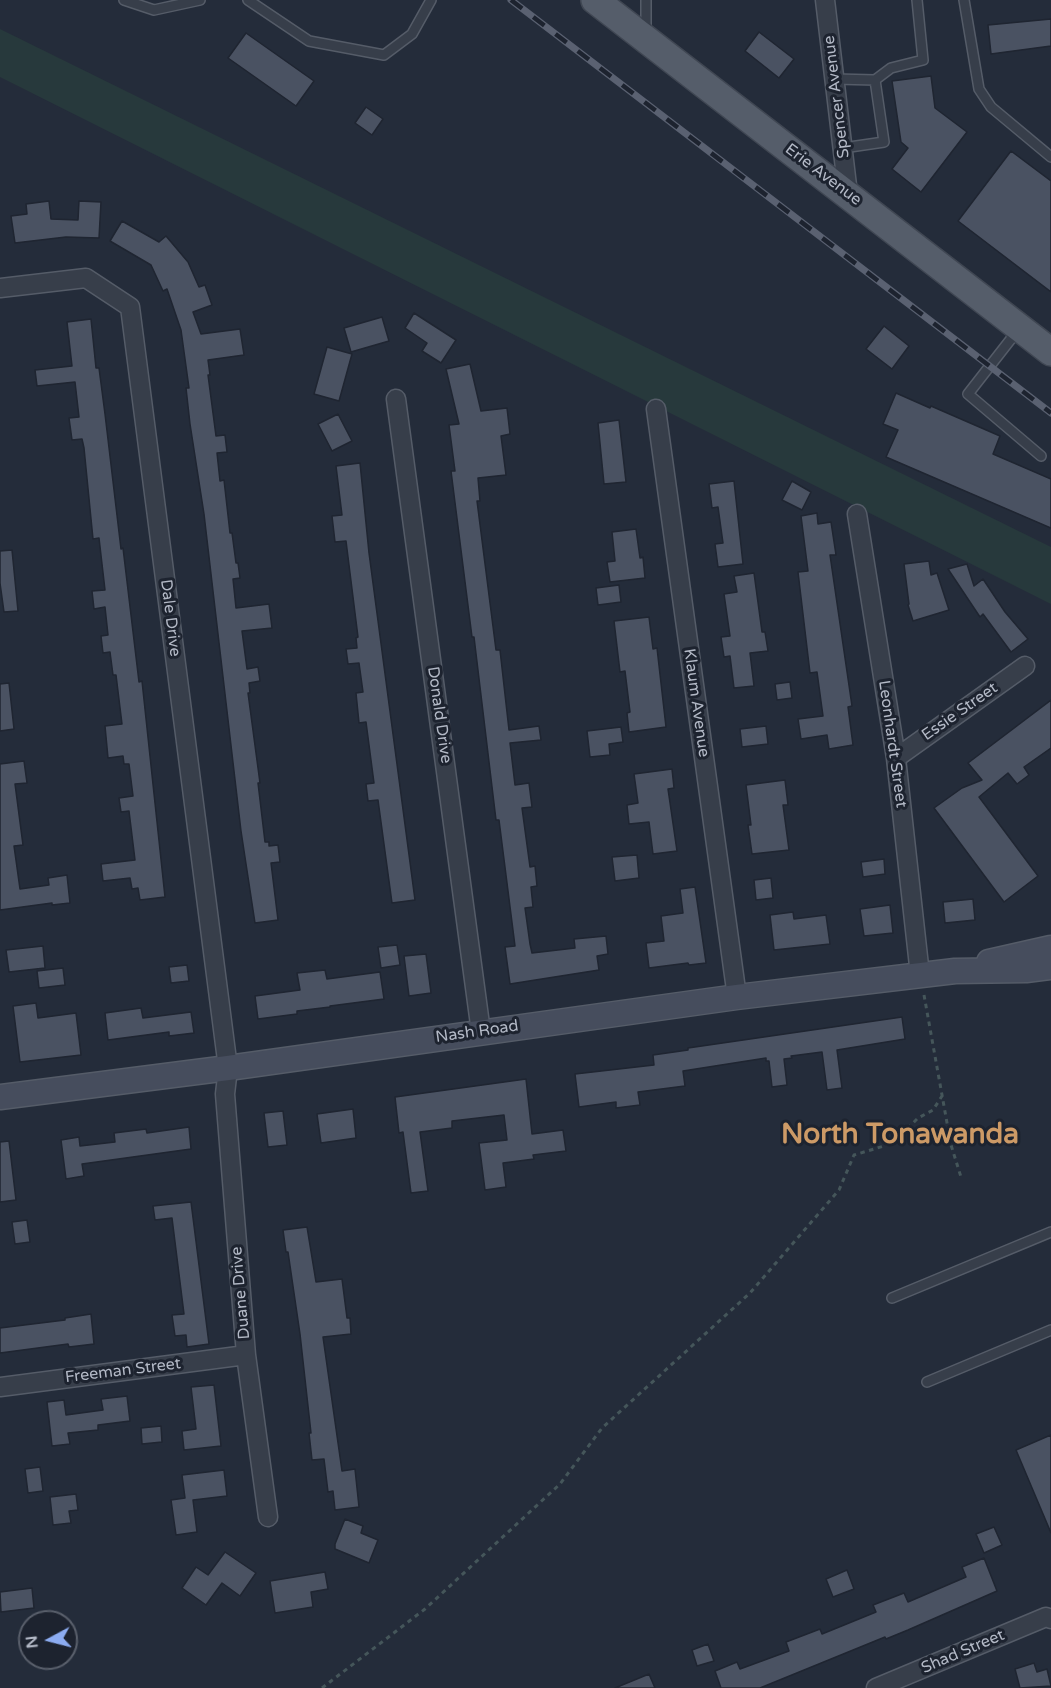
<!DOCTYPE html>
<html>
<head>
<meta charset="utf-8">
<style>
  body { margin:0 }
  #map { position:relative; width:1051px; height:1688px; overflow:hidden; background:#242c3a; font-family:"Varela Round",sans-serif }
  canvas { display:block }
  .north { position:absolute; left:18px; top:1610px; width:60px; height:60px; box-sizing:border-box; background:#1d232f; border:2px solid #595f6b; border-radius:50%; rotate:263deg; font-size:16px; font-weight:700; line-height:24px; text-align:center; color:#b3b9c6 }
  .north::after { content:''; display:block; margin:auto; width:21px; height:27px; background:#8cacf1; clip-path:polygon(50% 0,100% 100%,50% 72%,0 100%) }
</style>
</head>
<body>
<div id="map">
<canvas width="1051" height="1688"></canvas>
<div class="north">N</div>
</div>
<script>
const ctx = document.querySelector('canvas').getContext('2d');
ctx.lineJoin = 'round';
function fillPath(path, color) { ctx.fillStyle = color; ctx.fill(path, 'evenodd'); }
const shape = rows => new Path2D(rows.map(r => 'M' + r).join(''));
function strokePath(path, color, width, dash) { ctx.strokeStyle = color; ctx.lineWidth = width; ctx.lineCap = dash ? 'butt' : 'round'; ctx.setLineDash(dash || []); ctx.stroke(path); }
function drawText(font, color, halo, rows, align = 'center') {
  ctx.font = font + ' "Varela Round",sans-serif'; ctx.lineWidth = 6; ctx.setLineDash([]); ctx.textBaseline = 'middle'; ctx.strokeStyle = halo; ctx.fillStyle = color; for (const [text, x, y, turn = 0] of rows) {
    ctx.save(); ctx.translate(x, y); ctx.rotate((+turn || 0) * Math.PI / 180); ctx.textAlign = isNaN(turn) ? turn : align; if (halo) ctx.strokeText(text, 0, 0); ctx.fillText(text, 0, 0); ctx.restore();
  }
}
fillPath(shape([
  [0,29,1051,547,1051,604,0,77]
]), '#27393c');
const building = shape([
  [1051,19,1051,46,991,54,988,25,1051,19],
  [759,32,794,59,779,78,745,51,759,32],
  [246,33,314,81,296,106,228,58,246,33],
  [931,76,935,108,967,132,921,192,892,169,908,148,901,142,892,81,931,76],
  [366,107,383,119,372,135,355,123,366,107],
  [1011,151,1051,181,1051,292,958,221,1011,151],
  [49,201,51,219,78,220,79,201,101,202,99,238,66,237,15,243,11,216,27,214,26,204,49,201],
  [122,221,159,242,166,236,188,262,199,287,205,285,212,305,193,312,201,334,240,329,244,355,208,360,210,375,208,375,216,436,225,435,227,452,217,453,220,481,224,480,230,533,232,533,236,563,238,563,240,578,233,579,236,608,269,604,272,628,242,631,247,669,258,667,260,681,249,683,250,693,248,693,260,783,258,783,265,842,269,842,269,846,278,845,280,862,271,863,278,920,255,923,241,831,204,514,190,424,186,388,189,388,181,330,167,289,163,291,151,265,110,241,122,221],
  [414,313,456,340,441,363,422,351,427,343,405,328,414,313],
  [382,317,389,341,351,352,344,328,382,317],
  [91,319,96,368,99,368,105,414,121,549,123,548,139,682,142,681,165,897,140,900,138,888,132,889,130,878,103,881,101,864,135,860,129,811,121,812,119,798,133,796,129,764,124,764,123,756,108,758,105,726,122,724,116,675,113,675,110,652,103,653,101,636,108,635,105,607,94,609,92,591,105,590,99,538,93,539,84,448,82,439,72,440,69,418,79,417,75,382,37,386,35,370,72,366,67,322,91,319],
  [884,326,909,346,892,369,866,349,884,326],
  [327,347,352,354,339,401,314,394,327,347],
  [470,364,481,411,507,408,510,434,501,436,506,475,478,478,480,501,477,501,496,650,500,650,509,730,539,726,541,740,510,743,515,785,529,783,532,807,522,808,530,867,535,866,537,886,531,887,533,907,525,908,530,944,532,953,575,948,574,939,606,936,608,954,597,956,599,970,510,984,505,947,515,946,499,820,496,820,474,637,472,637,451,471,455,471,449,425,459,424,446,369,470,364],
  [896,393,930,408,931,406,1000,436,993,454,1051,479,1051,528,886,457,898,430,883,424,896,393],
  [338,414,352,441,332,451,318,424,338,414],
  [619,420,626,482,604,484,598,423,619,420],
  [360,463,369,553,415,900,392,903,378,800,368,801,366,784,374,783,366,722,359,723,356,693,363,692,359,663,348,664,346,649,357,648,356,638,358,637,346,541,335,542,332,516,342,515,336,466,360,463],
  [734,481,743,564,718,567,715,544,723,543,718,507,712,508,709,484,734,481],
  [792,481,811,492,802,510,782,500,792,481],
  [817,513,818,524,831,522,836,555,830,555,852,706,848,707,853,745,829,749,827,735,801,739,798,719,823,716,817,672,810,673,798,572,808,571,801,516,817,513],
  [636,529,640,558,643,557,645,578,610,582,607,562,615,561,612,532,636,529],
  [12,550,18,611,4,612,0,583,0,551,12,550],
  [929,561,931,575,937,573,949,610,913,621,908,605,909,604,904,564,929,561],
  [967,564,974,586,983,579,1005,612,1028,639,1011,652,983,614,980,617,948,569,967,564],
  [754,573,762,632,765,632,768,651,750,653,754,686,734,688,730,656,724,657,721,637,730,636,724,594,737,592,734,576,754,573],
  [619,585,621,602,598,605,596,588,619,585],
  [649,617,653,649,657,648,666,727,629,732,627,713,630,712,625,671,620,672,614,621,649,617],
  [790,682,792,698,777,700,775,684,790,682],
  [9,683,14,729,0,731,0,684,9,683],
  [1051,700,1051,748,1024,767,1029,775,1017,784,1008,773,979,797,1038,876,1004,902,934,808,962,788,982,780,968,763,1051,700],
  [766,726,768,744,742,747,740,729,766,726],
  [621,727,623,742,609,744,610,755,590,757,587,731,621,727],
  [24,761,27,783,15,784,23,845,14,846,20,889,49,885,48,878,67,875,70,903,52,905,52,903,0,910,0,764,24,761],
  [672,769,674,788,668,789,677,851,653,854,649,822,629,824,627,805,638,803,634,774,672,769],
  [785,780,788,805,783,805,789,850,752,854,748,825,751,825,746,785,785,780],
  [637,855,639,878,615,881,612,857,637,855],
  [884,859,885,874,863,877,861,862,884,859],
  [771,878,773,898,756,900,754,880,771,878],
  [695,887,706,963,689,965,688,963,649,968,646,943,664,941,661,916,683,913,680,889,695,887],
  [973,899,975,920,945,923,943,902,973,899],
  [890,905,893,933,864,936,860,909,890,905],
  [793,912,794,919,826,915,830,944,774,950,770,915,793,912],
  [397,945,400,965,381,968,378,947,397,945],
  [43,946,45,968,9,972,6,950,43,946],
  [426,954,431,993,409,996,404,956,426,954],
  [187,965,189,981,171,983,169,967,187,965],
  [63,968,65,985,39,988,37,971,63,968],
  [325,970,327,979,380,972,384,999,330,1006,330,1007,297,1011,297,1014,258,1019,255,996,300,990,297,973,325,970],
  [36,1003,38,1018,76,1013,81,1055,20,1062,13,1006,36,1003],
  [141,1008,143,1018,191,1012,194,1033,169,1036,169,1032,108,1040,105,1013,141,1008],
  [902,1017,905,1039,837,1050,842,1088,827,1090,822,1052,791,1056,792,1058,784,1059,787,1085,772,1087,769,1061,766,1061,766,1058,683,1071,685,1086,638,1092,640,1105,616,1108,616,1102,579,1107,575,1074,654,1065,653,1055,688,1050,688,1048,902,1017],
  [526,1079,532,1134,563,1130,566,1151,533,1155,534,1159,503,1163,506,1187,485,1190,479,1143,507,1140,504,1115,452,1121,452,1128,420,1132,428,1191,411,1193,403,1132,399,1133,395,1097,526,1079],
  [353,1109,356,1138,321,1143,317,1114,353,1109],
  [283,1111,287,1145,268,1147,264,1113,283,1111],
  [189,1127,191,1149,82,1164,84,1176,66,1179,61,1140,79,1137,80,1146,115,1142,114,1133,146,1129,147,1133,189,1127],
  [9,1141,16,1200,0,1202,0,1142,9,1141],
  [191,1202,209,1344,187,1347,186,1335,175,1336,172,1315,184,1314,172,1218,155,1220,153,1206,191,1202],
  [27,1220,30,1242,15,1244,12,1222,27,1220],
  [307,1227,316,1282,342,1279,347,1318,350,1318,351,1334,323,1337,342,1471,355,1469,359,1507,335,1510,333,1491,328,1492,324,1459,312,1460,309,1433,311,1433,300,1334,288,1252,286,1252,283,1230,307,1227],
  [91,1314,94,1344,69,1347,68,1344,0,1353,0,1328,65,1320,65,1318,91,1314],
  [214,1385,221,1446,184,1450,182,1431,196,1429,191,1387,214,1385],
  [127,1396,130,1421,98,1425,98,1430,68,1433,70,1444,52,1446,47,1402,64,1400,66,1415,103,1410,101,1399,127,1396],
  [161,1426,162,1442,142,1444,141,1428,161,1426],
  [1051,1435,1051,1533,1016,1450,1051,1435],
  [40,1467,43,1491,28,1493,25,1469,40,1467],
  [224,1470,227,1496,193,1500,197,1532,176,1535,171,1500,185,1498,182,1475,224,1470],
  [76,1494,78,1510,69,1511,71,1523,53,1525,50,1497,76,1494],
  [345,1519,363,1526,361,1533,378,1540,369,1563,335,1549,335,1544,345,1519],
  [994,1527,1002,1545,984,1553,976,1534,994,1527],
  [225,1552,256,1573,240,1596,222,1583,206,1605,182,1588,196,1567,208,1575,225,1552],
  [984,1558,997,1591,908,1630,886,1639,885,1637,760,1688,721,1688,715,1671,737,1662,740,1669,789,1651,786,1642,820,1629,822,1634,876,1612,873,1605,904,1593,908,1602,966,1577,962,1567,984,1558],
  [847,1570,854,1589,833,1597,826,1579,847,1570],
  [325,1572,328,1589,311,1592,313,1607,275,1613,270,1581,325,1572],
  [32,1588,34,1608,1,1612,0,1592,32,1588],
  [708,1644,714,1661,697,1666,692,1650,708,1644],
  [1034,1663,1037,1672,1047,1669,1051,1686,1020,1688,1015,1669,1034,1663],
  [649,1674,655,1688,615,1688,649,1674]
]);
fillPath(building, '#4a5262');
strokePath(building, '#1f2531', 1.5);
const service = shape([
  [124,0,154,10,200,0],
  [248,0,309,41,384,55,412,34,431,0],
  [646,0,646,34],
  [964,0,979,89,991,107,1051,157],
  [835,79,875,80,884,142,843,148],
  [875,80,891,68,923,60,917,0],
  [1018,330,968,394,1041,456],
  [892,1298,1051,1232],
  [927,1382,1051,1330]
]);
const minor = shape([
  [825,0,848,194],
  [0,288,86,278,130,307,228,1068,225,1094,246,1355,268,1517],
  [396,399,481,1032],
  [656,409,737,997],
  [857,514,896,758,920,975],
  [896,758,1025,666],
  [0,1387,246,1355],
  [876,1688,1046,1617,1051,1619]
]);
const secondary = shape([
  [989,962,1051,948],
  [0,1097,228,1068,737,997,955,971,1026,970,1051,967]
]);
const primary = shape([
  [595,0,1051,352]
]);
strokePath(service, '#555c68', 12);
strokePath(minor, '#555c68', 21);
strokePath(secondary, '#555c68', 27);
strokePath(primary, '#404753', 30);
strokePath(shape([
  [924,995,951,1145,961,1177],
  [322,1688,425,1609,560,1484,602,1428,750,1293,839,1190,854,1155,884,1146,900,1136,918,1118,933,1110,942,1096]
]), '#45565a', 3, [4.5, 4.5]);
strokePath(service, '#373e4a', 9);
strokePath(minor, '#373e4a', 18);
strokePath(secondary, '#464d5d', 24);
strokePath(primary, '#555d6a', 27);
const rail = shape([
  [511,0,1051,413]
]);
strokePath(rail, '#5a6171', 7);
strokePath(rail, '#1d232f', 4.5, [14]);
drawText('16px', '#b3b9c6', '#1d232f', [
  ["Spencer Avenue",837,97,-97],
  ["Erie Avenue",823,175,37],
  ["Dale Drive",170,618,83],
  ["Klaum Avenue",696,703,82],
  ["Essie Street",960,712,-35],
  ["Donald Drive",439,715,82],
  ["Leonhardt Street",892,744,82],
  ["Nash Road",477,1032,-8],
  ["Duane Drive",241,1293,-95],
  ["Freeman Street",123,1371,-7],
  ["Shad Street",963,1652,-23]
]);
drawText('bold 28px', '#cd9a66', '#1d232f', [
  ["North Tonawanda",900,1136]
]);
</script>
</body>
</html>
